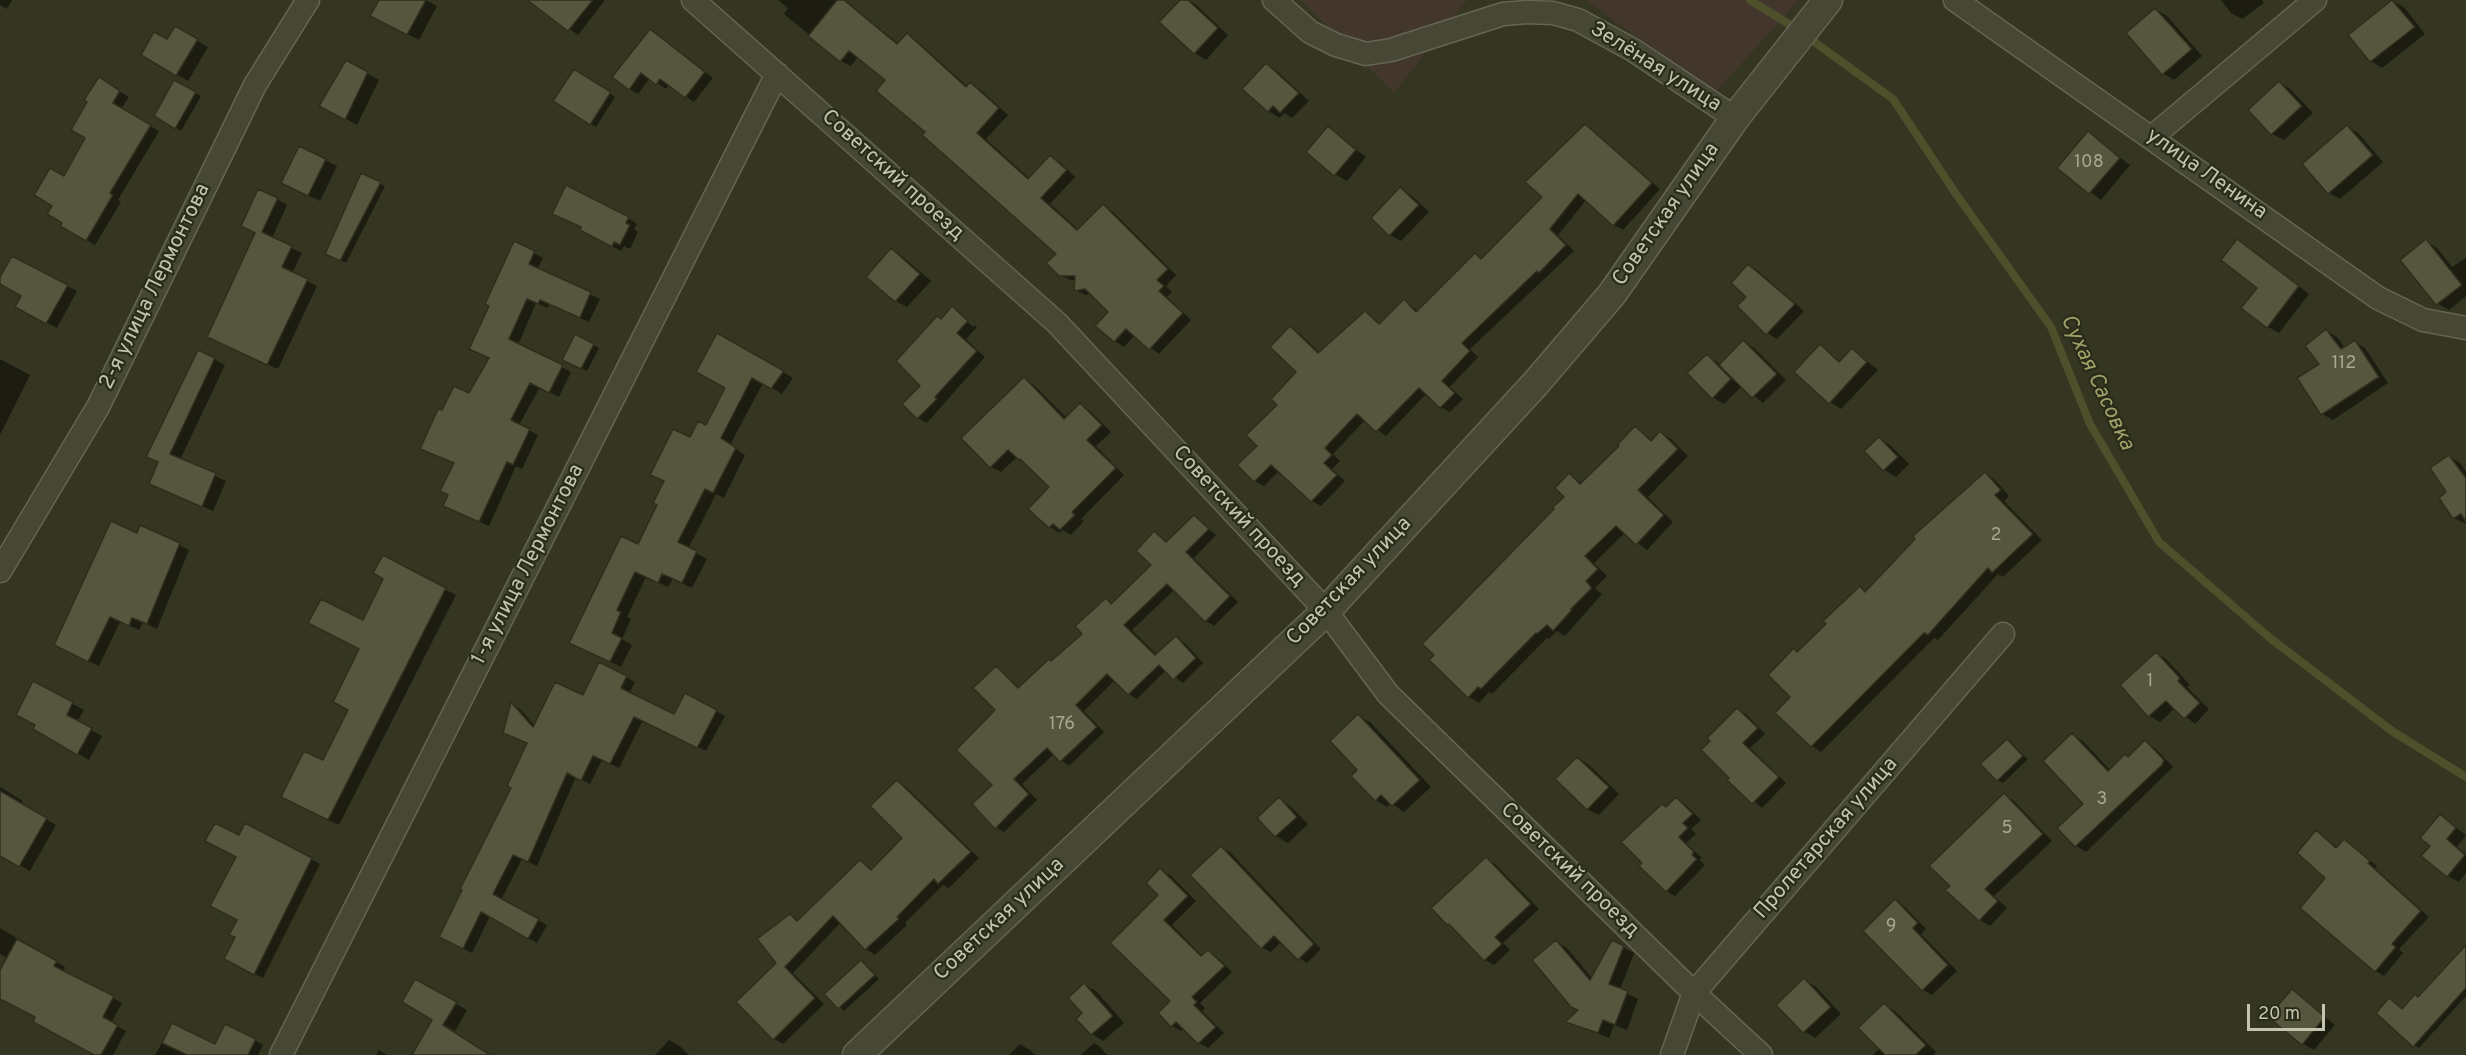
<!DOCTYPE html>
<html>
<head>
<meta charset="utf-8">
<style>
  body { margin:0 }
  #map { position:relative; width:2466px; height:1055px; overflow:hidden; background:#353621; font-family:Overpass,sans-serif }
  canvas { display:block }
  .scale { position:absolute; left:2247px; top:1004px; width:78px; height:27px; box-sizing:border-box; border:3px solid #c2c4af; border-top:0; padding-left:8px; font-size:18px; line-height:21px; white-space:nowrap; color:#c2c4af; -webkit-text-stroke:4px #2a2c1a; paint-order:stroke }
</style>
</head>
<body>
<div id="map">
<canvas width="2466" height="1055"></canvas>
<div class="scale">20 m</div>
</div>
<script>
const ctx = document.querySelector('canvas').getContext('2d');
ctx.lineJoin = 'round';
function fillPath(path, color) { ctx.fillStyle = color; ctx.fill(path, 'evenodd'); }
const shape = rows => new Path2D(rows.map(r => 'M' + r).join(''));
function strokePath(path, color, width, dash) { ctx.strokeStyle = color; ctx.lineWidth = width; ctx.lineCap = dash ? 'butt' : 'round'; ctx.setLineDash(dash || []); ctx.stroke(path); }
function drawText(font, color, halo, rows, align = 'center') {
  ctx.font = font + ' Overpass,sans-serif'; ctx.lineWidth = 4.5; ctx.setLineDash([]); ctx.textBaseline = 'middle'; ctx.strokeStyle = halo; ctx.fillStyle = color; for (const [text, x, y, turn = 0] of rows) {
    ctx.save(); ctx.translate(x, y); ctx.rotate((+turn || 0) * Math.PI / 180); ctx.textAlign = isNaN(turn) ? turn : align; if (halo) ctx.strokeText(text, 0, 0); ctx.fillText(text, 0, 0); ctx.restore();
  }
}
fillPath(shape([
  [1301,0,1467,0,1394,93],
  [1586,0,1797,0,1798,1,1714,94]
]), '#43362d');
fillPath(shape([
  [0,0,12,0,7,9,0,5],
  [380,0,426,0,437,6,419,40,384,22],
  [530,0,605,0,578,35],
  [778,0,844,0,899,44,908,35,917,41,968,87,971,84,980,89,1008,115,986,139,1030,179,1050,157,1060,162,1075,177,1050,204,1079,230,1103,206,1113,212,1176,275,1166,286,1172,292,1167,297,1191,320,1159,354,1135,335,1124,347,1115,341,1110,312,1092,294,1085,295,1075,290,1076,280,1070,280,1060,275,1058,253,927,132,887,80,858,57,851,66,841,61,784,14,788,8],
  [1182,0,1187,0,1195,4,1228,35,1206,60,1195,53],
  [2221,0,2262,0,2264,3,2242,19,2231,13],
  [2393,1,2405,8,2425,34,2382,68,2371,61,2350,35],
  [2155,9,2167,16,2202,56,2174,80,2163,73],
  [175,28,208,47,188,81,143,54,167,41],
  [659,36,713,78,694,102,669,84,666,89,650,78,638,94,629,89],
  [346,62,379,80,357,125,321,105],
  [1266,65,1278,72,1309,101,1292,118,1284,113,1280,118,1268,111],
  [574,71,615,97,596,127,555,101],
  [99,79,129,97,121,109,159,131,118,200,121,202,95,245,62,225,87,137],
  [175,82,201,96,181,131,156,116],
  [2279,82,2290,89,2313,113,2284,140,2272,134],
  [1585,126,1594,132,1660,189,1623,230,1614,225,1587,199,1558,235,1574,251,1470,349,1478,357,1450,387,1463,399,1450,412,1441,407,1427,393,1386,436,1365,420,1333,454,1340,461,1332,469,1345,481,1321,506,1312,501,1279,471,1264,486,1255,481,1259,446,1279,405,1298,372,1290,328,1299,333,1320,353,1365,312,1381,324,1404,301,1418,311,1476,255,1482,259,1544,197],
  [2347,127,2358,133,2383,162,2340,199,2329,193],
  [1328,128,1366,157,1347,181,1335,174],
  [2088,133,2130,165,2101,200,2059,168],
  [300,148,337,166,320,201,294,189],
  [362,175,385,186,346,263,327,253],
  [1401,189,1412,196,1429,212,1401,241,1390,235],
  [277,199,287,205,272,238,302,253,292,273,317,286,278,369,219,342,257,233],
  [628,218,637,224,634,229,638,232,630,249,624,246,621,251,591,235],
  [2238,241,2309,294,2279,333,2268,327,2259,287],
  [2426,241,2437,248,2452,267,2466,258,2466,296,2449,310,2437,303],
  [515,243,543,258,537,270,600,299,589,322,549,304,548,308,536,303,518,345,571,372,559,397,540,387,519,425,538,435,522,469,516,466,489,526,454,510,450,495,455,464,431,453,443,412,469,395,491,358,491,306],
  [891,250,903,257,931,281,907,307,896,301],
  [1748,265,1758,271,1804,311,1777,339,1767,333],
  [0,280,67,286,77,291,57,328,17,307,23,296,0,283],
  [953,308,960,312,960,315,973,327,975,325,977,327,966,339,985,357,927,423,918,418,941,321],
  [2326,331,2337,337,2345,348,2355,342,2365,348,2388,383,2333,420,2322,414,2321,364],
  [718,335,793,378,782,394,763,383,730,445,745,455,724,498,716,494,688,549,707,559,692,588,673,579,668,587,646,577,627,617,631,619,622,639,632,645,621,667,581,648,639,546,690,439,707,427,727,387],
  [576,336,599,348,587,371,564,359],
  [1743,342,1753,347,1786,380,1763,403,1742,386,1724,404,1712,397,1707,355,1721,365],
  [1820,346,1841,362,1853,350,1878,370,1841,409,1830,402],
  [199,351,225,365,180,460,226,481,213,511,151,483],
  [0,359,30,375,0,435],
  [1024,379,1034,385,1067,418,1080,405,1090,411,1111,432,1096,446,1124,475,1081,519,1084,521,1071,535,1062,530,1060,533,1050,527,1052,487,1028,464,1017,457,1001,472,991,467],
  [1635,428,1653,441,1661,433,1671,439,1688,456,1648,497,1673,522,1647,550,1625,533,1594,563,1607,576,1595,588,1602,594,1565,636,1557,631,1549,639,1547,638,1492,694,1489,692,1479,703,1469,697,1566,497,1570,475,1583,484,1621,446],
  [1879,439,1890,445,1909,464,1896,477,1884,470,1866,451],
  [2449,457,2460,463,2466,472,2466,524,2454,518,2448,493],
  [1985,474,1995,480,2009,496,2004,501,2042,540,2003,577,1998,574,1938,640,1934,638,1821,752,1812,746,1792,697,1798,653,1860,588,1867,592],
  [1194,516,1216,535,1194,558,1238,602,1214,626,1206,621,1174,590,1132,630,1157,655,1176,638,1185,643,1203,663,1183,683,1166,670,1137,699,1129,694,1115,680,1084,711,1104,732,1069,766,1054,754,1022,784,1037,800,1004,832,996,827,994,785,996,668,1020,688,1084,634,1106,600,1113,604,1153,565,1155,533,1168,542],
  [141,527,189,550,157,629,143,622,139,630,120,622,99,666,66,651],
  [413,573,456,595,339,825,293,803,324,762,350,710,363,622],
  [2156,653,2166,659,2190,685,2187,687,2209,709,2195,724,2175,708,2160,722,2149,716],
  [626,677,635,682,629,694,675,716,685,695,725,716,706,751,643,720,619,768,602,760,590,784,576,777,537,866,522,859,501,900,547,925,537,943,490,916,472,953,449,942,513,788,529,744,514,737,512,704,520,709,535,726,584,697],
  [34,683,84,710,77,722,102,736,89,760,35,729,37,725],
  [1737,710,1746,714,1765,734,1750,748,1786,783,1762,808,1729,780],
  [1358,716,1370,722,1431,787,1404,812,1391,803,1387,807,1376,800,1353,776,1360,770],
  [2072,735,2083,741,2110,770,2130,758,2145,742,2155,748,2173,767,2086,852,2076,846,2085,804],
  [2007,740,2028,759,2003,783,1998,780],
  [1578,758,1589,765,1619,794,1599,815,1587,809],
  [897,782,906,787,979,858,949,888,943,885,905,923,907,925,875,955,866,949,841,922,793,973,824,1004,783,1044,773,1038,778,963,790,916,799,921,861,862,873,870,905,838],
  [0,787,23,801,21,805,56,825,30,871,0,854],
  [2004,795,2014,801,2052,841,1994,896,2007,908,1990,926,1980,920,1952,886],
  [1279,799,1290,806,1308,824,1288,843,1276,836,1259,818],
  [1676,799,1685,804,1701,820,1691,829,1696,834,1686,843,1702,858,1699,860,1705,865,1675,896,1666,891,1666,808],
  [2440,816,2466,835,2457,847,2466,854,2466,873,2459,882,2448,876,2432,846],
  [246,825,320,864,263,978,234,963,239,920,237,857,240,838],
  [2316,832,2338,848,2344,841,2352,846,2377,866,2375,868,2429,917,2399,949,2403,953,2384,976,2376,971,2327,877],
  [1221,848,1230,852,1321,949,1307,963,1299,958,1282,941,1271,952,1262,948],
  [1486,859,1495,864,1539,909,1503,943,1510,950,1494,965,1485,960,1456,929,1448,924],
  [1161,870,1170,875,1196,901,1172,925,1203,957,1208,952,1217,957,1232,972,1200,1003,1205,1008,1202,1011,1224,1033,1208,1048,1199,1043,1184,1028,1181,1031,1172,1026,1160,1013,1172,1001,1160,895],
  [1895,901,1904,906,1926,929,1921,934,1957,971,1932,995,1923,990],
  [0,928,65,967,63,972,122,1003,111,1023,126,1031,113,1055,96,1055,37,1017,0,997,0,974,8,959,0,954],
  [1557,942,1567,948,1592,978,1623,947,1634,953,1620,990,1638,999,1627,1030,1614,1025,1609,1038,1568,1021,1580,1011],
  [861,962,879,979,844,1011,826,994],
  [2466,962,2466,996,2419,1048,2414,1045,2390,999,2403,1010],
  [1804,980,1816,987,1841,1014,1815,1038,1804,1031],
  [416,981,467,1010,455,1031,404,1002],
  [1084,985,1096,991,1124,1023,1103,1041,1092,1034],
  [2292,991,2335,1025,2314,1050,2303,1044],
  [1884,1005,1895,1011,1936,1052,1933,1055,1873,1055,1880,1048],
  [172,1025,216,1046,255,1040,263,1045,258,1055,155,1055],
  [669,1040,680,1046,689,1055,655,1055],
  [1094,1043,1099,1046,1107,1055,1081,1055],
  [1020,1044,1030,1050,1035,1055,1009,1055],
  [379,1050,387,1055,376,1055]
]), '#0007');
strokePath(shape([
  [1750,0,1797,29],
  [1806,36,1893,99,1956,194,2051,327,2090,424,2159,542,2270,638,2392,731,2466,777]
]), '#4e502b', 8);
const building = shape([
  [379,0,426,0,407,35,370,16,379,0],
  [527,0,593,0,568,31,527,0],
  [837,0,844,0,897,44,907,33,966,87,970,82,999,108,977,133,1028,179,1050,155,1067,170,1041,198,1077,230,1103,204,1168,269,1157,280,1164,286,1159,291,1183,313,1149,350,1126,329,1114,342,1095,326,1108,312,1085,289,1074,291,1075,276,1059,276,1046,263,1056,254,922,135,925,132,876,91,885,80,849,51,840,62,808,36,837,0],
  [1180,0,1188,0,1218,28,1194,54,1159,22,1180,0],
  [2392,0,2415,27,2370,62,2348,35,2392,0],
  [2155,8,2192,49,2162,75,2126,33,2155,8],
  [175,26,198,39,176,76,141,55,154,32,167,39,175,26],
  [650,29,705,72,685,98,660,79,656,85,641,73,629,90,612,77,650,29],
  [346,60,368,72,345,120,319,106,346,60],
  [1266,63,1299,93,1280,113,1273,106,1268,112,1242,89,1266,63],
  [574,69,611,92,590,125,553,101,574,69],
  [99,77,120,91,113,103,151,125,110,193,113,195,86,241,60,226,62,223,47,214,52,206,34,195,50,168,64,176,85,138,71,130,87,102,84,100,99,77],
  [174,80,196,92,175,129,154,116,174,80],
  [2279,81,2302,106,2271,135,2248,110,2279,81],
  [1585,124,1652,183,1613,226,1578,194,1550,229,1566,245,1539,273,1537,271,1462,343,1470,351,1442,381,1455,393,1440,408,1419,388,1376,432,1357,414,1325,448,1332,455,1324,463,1337,475,1311,502,1271,465,1254,482,1237,465,1257,446,1246,435,1277,405,1271,399,1296,372,1270,347,1290,326,1318,353,1365,311,1379,324,1404,299,1416,312,1475,253,1481,259,1542,197,1525,182,1585,124],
  [2347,125,2373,155,2328,194,2302,164,2347,125],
  [1328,126,1356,150,1334,176,1306,152,1328,126],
  [2088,131,2120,158,2089,194,2057,168,2088,131],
  [299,146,326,159,308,196,281,183,299,146],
  [361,173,381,182,340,261,325,254,361,173],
  [566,185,629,217,626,223,630,225,620,245,614,242,612,247,580,230,581,227,552,214,566,185],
  [1400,187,1419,205,1389,236,1371,218,1400,187],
  [258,189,278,198,262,232,292,246,282,267,308,279,267,365,207,337,255,233,241,226,258,189],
  [2237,239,2299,286,2267,328,2241,308,2257,288,2221,260,2237,239],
  [2426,239,2462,285,2436,305,2400,260,2426,239],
  [514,241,535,251,529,264,591,292,580,318,540,300,538,304,527,299,509,339,563,365,549,393,530,383,511,420,530,429,513,465,507,462,479,522,443,506,448,495,440,491,454,463,420,449,438,409,442,410,454,386,469,393,489,358,469,349,489,306,485,304,514,241],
  [891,248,920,274,895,302,866,277,891,248],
  [12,256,68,285,46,324,15,307,21,296,0,284,0,277,12,256],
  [1748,264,1795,304,1766,335,1737,306,1746,297,1731,283,1748,264],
  [952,306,968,321,957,333,977,351,935,397,937,399,917,419,902,404,920,386,896,361,937,316,941,319,952,306],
  [2326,329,2341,349,2355,340,2379,377,2321,415,2297,378,2319,364,2305,346,2326,329],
  [717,333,784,371,771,389,752,378,721,438,736,448,713,493,705,489,678,542,697,551,682,583,662,574,658,583,635,572,617,610,621,612,612,633,622,638,610,662,569,643,621,536,638,544,657,505,653,503,664,481,650,475,673,429,690,437,698,421,706,425,725,388,696,372,717,333],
  [575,334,594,344,581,369,562,360,575,334],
  [1743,340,1777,374,1752,398,1719,365,1743,340],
  [1820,344,1839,362,1852,348,1867,362,1829,404,1794,372,1820,344],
  [198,350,215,358,170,454,216,473,202,507,149,484,158,462,146,457,198,350],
  [1707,354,1731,379,1712,399,1687,373,1707,354],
  [1024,377,1064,419,1080,403,1102,425,1087,440,1116,468,1072,512,1075,515,1060,530,1053,524,1049,528,1028,509,1049,487,1020,459,1019,460,1008,450,990,468,961,438,1024,377],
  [1635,426,1651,441,1660,431,1678,449,1638,490,1664,515,1636,545,1616,526,1585,556,1598,569,1586,581,1592,588,1571,609,1572,610,1553,631,1547,625,1537,634,1536,633,1481,689,1478,687,1468,698,1429,660,1434,655,1422,644,1554,509,1553,507,1564,497,1555,488,1569,473,1580,484,1619,446,1617,445,1635,426],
  [1879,437,1898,457,1883,471,1864,451,1879,437],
  [2449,455,2466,478,2466,522,2461,514,2453,519,2439,498,2446,492,2430,468,2449,455],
  [1985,472,2001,490,1995,495,2033,534,1992,573,1988,568,1928,635,1924,633,1811,747,1775,713,1790,697,1768,675,1794,648,1797,652,1826,624,1823,621,1860,586,1865,592,1915,539,1913,536,1985,472],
  [1194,515,1209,529,1186,552,1230,596,1205,622,1167,584,1124,625,1155,655,1176,636,1196,658,1173,680,1159,665,1128,695,1107,674,1076,705,1097,727,1060,762,1047,748,1014,779,1029,794,995,829,972,804,992,785,956,750,995,710,973,688,996,666,1018,688,1049,659,1051,661,1082,634,1075,626,1106,598,1111,604,1151,565,1136,551,1154,531,1166,542,1194,515],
  [111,521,137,533,140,525,180,543,147,624,132,618,129,626,110,617,88,662,54,645,111,521],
  [383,555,446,588,328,820,281,797,304,751,323,760,348,710,333,702,359,649,308,623,321,599,363,620,383,579,373,573,383,555],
  [2156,652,2180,678,2178,681,2200,703,2184,719,2166,701,2148,717,2120,685,2156,652],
  [599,662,627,676,621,688,674,714,685,693,717,710,703,737,697,748,634,717,610,764,593,756,581,781,567,773,528,862,513,855,493,894,539,919,528,939,481,912,463,949,439,937,462,890,460,889,511,788,507,786,527,743,503,733,511,702,533,727,555,682,583,695,599,662],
  [33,681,73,702,67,715,92,728,77,755,33,729,35,725,16,715,33,681],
  [1737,708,1758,728,1743,743,1779,777,1752,804,1727,780,1729,778,1701,750,1710,741,1707,738,1737,708],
  [1358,714,1420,780,1392,806,1381,795,1375,801,1351,776,1357,770,1330,741,1358,714],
  [2072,733,2108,771,2125,754,2128,757,2145,740,2164,760,2162,765,2075,847,2057,828,2083,804,2043,761,2072,733],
  [2007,739,2023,756,1997,781,1980,764,2007,739],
  [1577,757,1609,787,1587,810,1555,779,1577,757],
  [897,780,971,852,938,884,934,879,897,917,899,919,865,950,833,916,785,967,815,998,773,1040,736,1002,776,963,757,939,790,914,797,921,860,860,871,870,902,838,870,806,897,780],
  [0,791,47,818,19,867,0,856,0,791],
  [2004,793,2043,834,1985,889,1998,901,1979,921,1945,890,1950,886,1929,866,2004,793],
  [1279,797,1297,817,1275,837,1257,818,1279,797],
  [1676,797,1693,814,1683,823,1688,828,1679,837,1694,852,1692,855,1697,859,1666,892,1639,866,1642,863,1621,842,1662,804,1666,807,1676,797],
  [2440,814,2456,828,2447,839,2465,855,2447,877,2421,856,2430,846,2420,838,2440,814],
  [215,823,239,835,245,823,312,858,254,975,224,959,235,937,229,935,237,920,210,906,236,857,205,841,215,823],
  [2316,830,2336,848,2344,839,2370,861,2368,863,2421,911,2392,944,2396,947,2375,972,2300,908,2325,878,2297,853,2316,830],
  [1221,846,1314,944,1298,960,1274,936,1261,949,1190,875,1221,846],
  [1486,857,1531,904,1495,937,1502,944,1484,961,1449,924,1447,925,1431,908,1486,857],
  [1160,868,1188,896,1164,920,1201,956,1208,950,1225,966,1192,997,1197,1002,1194,1005,1216,1027,1198,1044,1176,1022,1171,1027,1158,1013,1170,1001,1110,943,1158,895,1146,883,1160,868],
  [1895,899,1918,923,1913,928,1948,965,1922,991,1863,931,1895,899],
  [17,939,57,961,54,966,114,996,103,1017,118,1025,101,1055,94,1055,33,1022,35,1017,0,999,0,970,17,939],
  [1556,940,1590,980,1612,940,1624,946,1609,984,1628,991,1615,1025,1603,1020,1598,1033,1565,1022,1578,1010,1571,1007,1532,960,1556,940],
  [2466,945,2466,988,2413,1047,2376,1013,2389,998,2402,1009,2415,994,2418,997,2466,945],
  [861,960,875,975,838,1009,824,994,861,960],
  [1804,978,1831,1007,1803,1033,1776,1005,1804,978],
  [415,979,457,1002,443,1025,490,1055,412,1055,432,1020,402,1002,415,979],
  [1084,983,1113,1016,1091,1035,1076,1019,1082,1013,1068,998,1084,983],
  [2292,989,2325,1017,2302,1045,2268,1017,2292,989],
  [1884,1003,1926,1045,1916,1055,1885,1055,1858,1028,1884,1003],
  [172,1023,215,1044,225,1024,256,1039,248,1055,187,1055,162,1043,172,1023]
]);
fillPath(building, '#55563d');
strokePath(building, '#2d2e1c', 1.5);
const minor = shape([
  [693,0,1057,323,1326,611,1388,694,1694,993,1761,1055],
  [1274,0,1310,32,1336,45,1366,54,1391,50,1503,14,1527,12,1553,13,1578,20,1633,50,1735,118],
  [1955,0,2378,298,2423,320,2466,328],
  [2152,137,2315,0],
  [0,571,98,407,255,85,308,0],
  [281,1055,777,74],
  [1672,1055,1694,993,2003,634]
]);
const tertiary = shape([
  [857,1055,1326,611,1536,383,1612,294,1735,118,1828,0]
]);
strokePath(minor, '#646552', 25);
strokePath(tertiary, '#646552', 31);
strokePath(minor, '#464734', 22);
strokePath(tertiary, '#464734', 28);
drawText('18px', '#a7a892', null, [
  ["108",2089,163],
  ["112",2344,364],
  ["2",1996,536],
  ["1",2150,682],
  ["176",1062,725],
  ["3",2102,800],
  ["5",2007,829],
  ["9",1891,927]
]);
drawText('21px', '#c2c4af', '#2a2c1a', [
  ["Зелёная улица",1655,68,32],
  ["улица Ленина",2206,175,35],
  ["Советский проезд",892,176,42],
  ["Советская улица",1667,215,-55],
  ["2-я улица Лермонтова",156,287,-64],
  ["Советский проезд",1238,517,47],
  ["1-я улица Лермонтова",529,565,-63],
  ["Советская улица",1350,582,-46],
  ["Пролетарская улица",1827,839,-49],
  ["Советский проезд",1569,871,44],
  ["Советская улица",1000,920,-43]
]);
drawText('italic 22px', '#9fa268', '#2a2c1a', [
  ["Сухая Сасовка",2096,383,65]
]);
</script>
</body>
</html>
